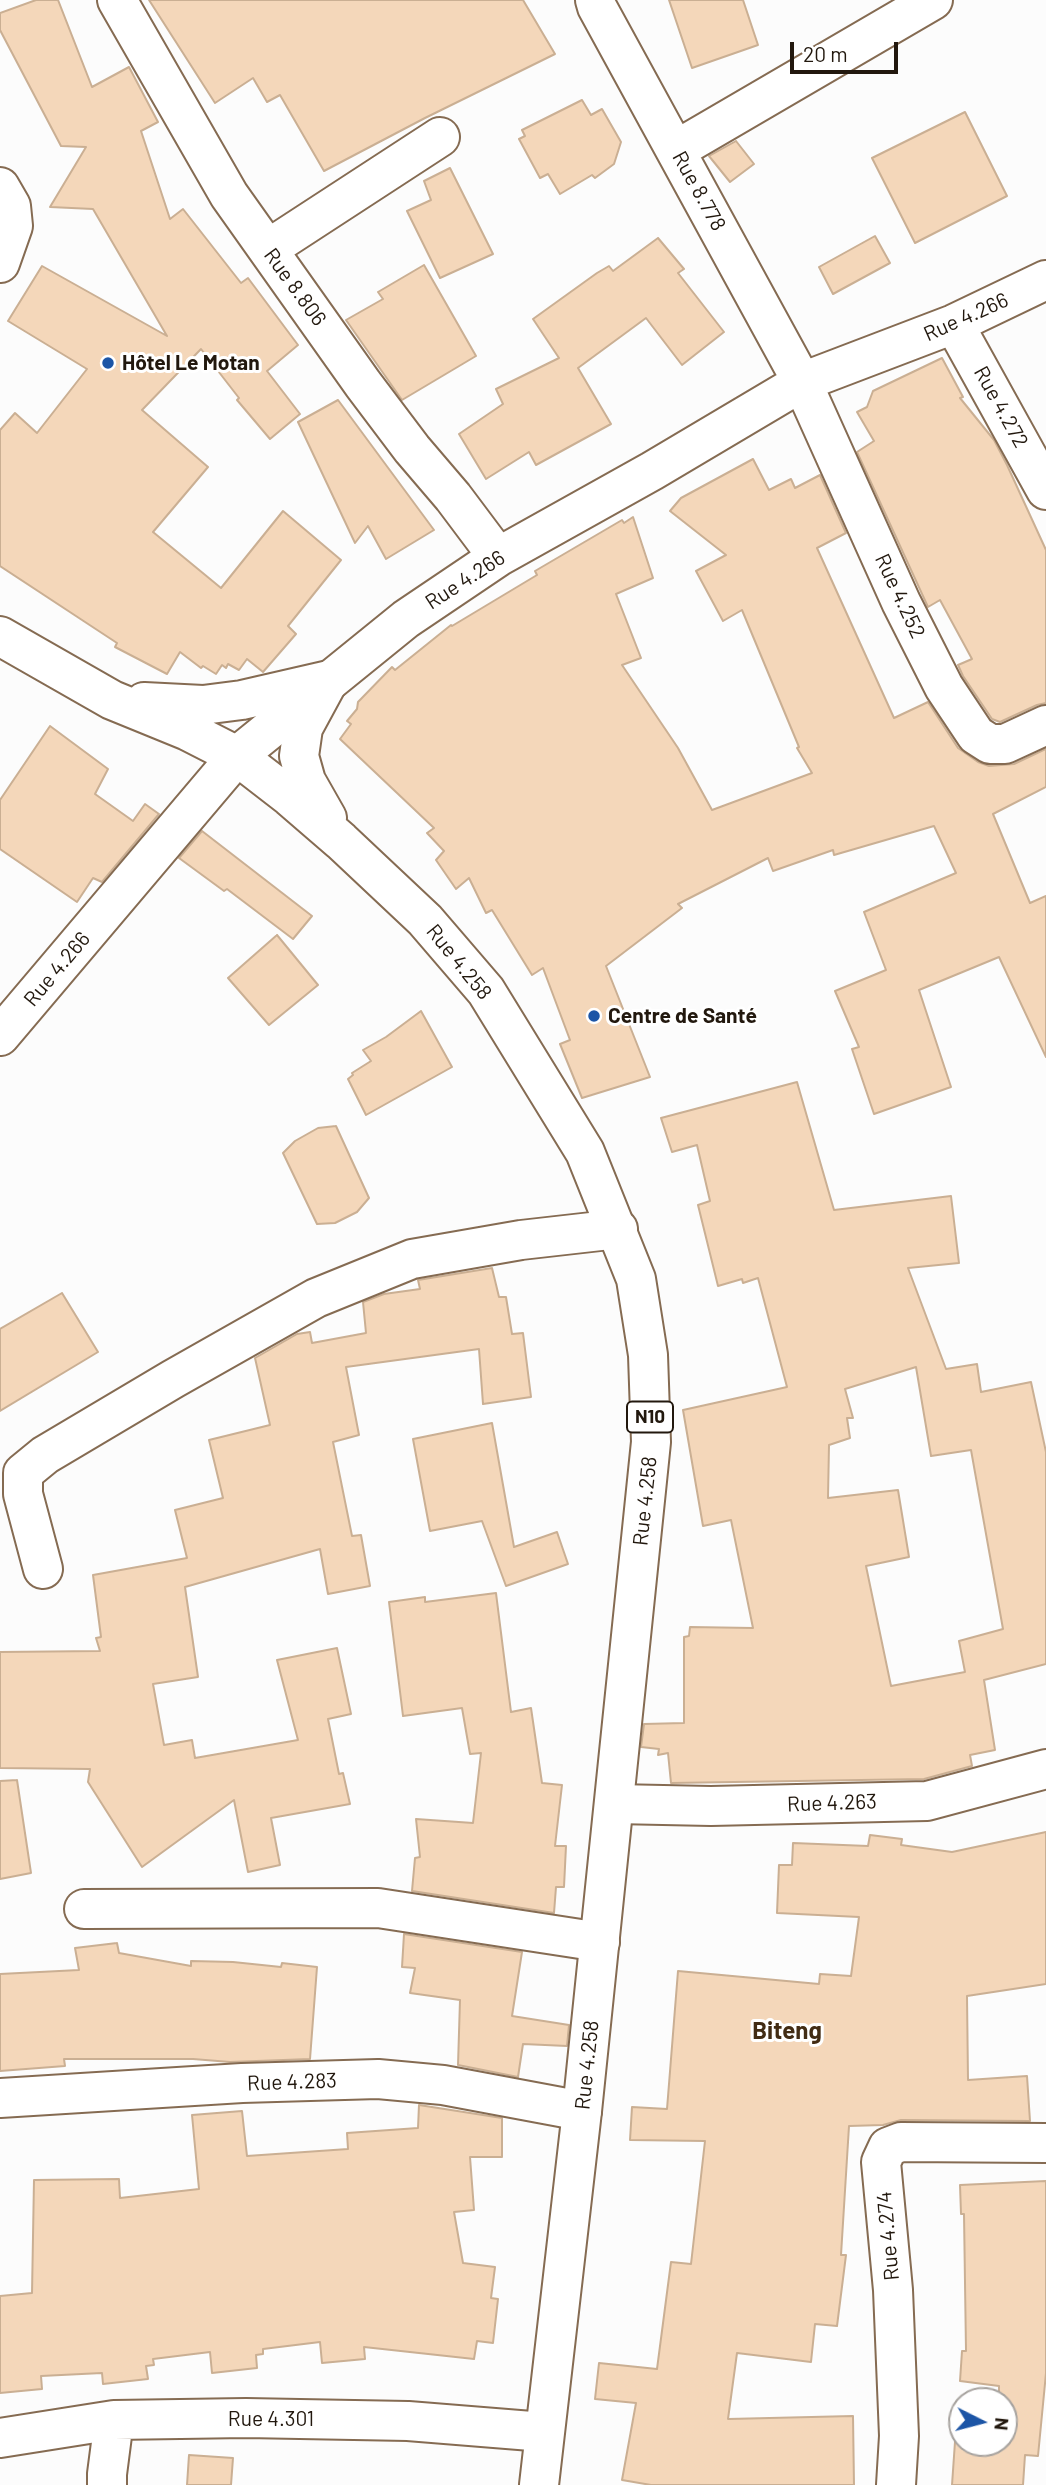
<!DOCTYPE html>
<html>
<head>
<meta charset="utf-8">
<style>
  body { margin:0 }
  #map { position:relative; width:1046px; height:2485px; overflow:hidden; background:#fcfcfc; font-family:Barlow,sans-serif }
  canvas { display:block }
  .north { position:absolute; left:948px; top:2387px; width:70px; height:70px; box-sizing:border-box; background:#fff; border:2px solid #a7a39f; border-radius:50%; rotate:96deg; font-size:19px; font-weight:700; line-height:28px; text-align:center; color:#22180e }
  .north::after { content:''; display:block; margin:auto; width:24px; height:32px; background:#1c55a6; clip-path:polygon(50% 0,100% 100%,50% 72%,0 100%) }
  .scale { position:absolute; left:790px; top:42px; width:108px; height:32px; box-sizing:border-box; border:4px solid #22180e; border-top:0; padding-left:9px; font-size:21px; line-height:24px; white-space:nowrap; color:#22180e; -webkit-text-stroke:5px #fff; paint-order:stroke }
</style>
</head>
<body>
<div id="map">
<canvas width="1046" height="2485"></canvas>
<div class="north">N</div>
<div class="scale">20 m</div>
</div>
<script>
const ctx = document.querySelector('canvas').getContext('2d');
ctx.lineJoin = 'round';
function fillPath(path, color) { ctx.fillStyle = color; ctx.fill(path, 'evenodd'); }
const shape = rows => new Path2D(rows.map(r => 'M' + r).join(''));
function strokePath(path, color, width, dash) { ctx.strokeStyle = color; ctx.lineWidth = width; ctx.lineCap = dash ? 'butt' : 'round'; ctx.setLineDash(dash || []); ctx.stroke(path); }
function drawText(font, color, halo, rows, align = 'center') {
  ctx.font = font + ' Barlow,sans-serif'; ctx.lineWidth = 6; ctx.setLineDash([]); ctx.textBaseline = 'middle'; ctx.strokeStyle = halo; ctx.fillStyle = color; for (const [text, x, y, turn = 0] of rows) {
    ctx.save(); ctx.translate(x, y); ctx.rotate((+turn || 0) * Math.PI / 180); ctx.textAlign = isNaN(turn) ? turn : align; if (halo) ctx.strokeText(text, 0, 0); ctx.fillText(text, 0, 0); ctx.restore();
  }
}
const building = shape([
  [36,0,58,0,92,87,129,67,158,122,141,131,170,219,183,209,241,283,248,278,298,345,267,371,300,414,270,439,237,400,239,398,201,349,142,410,208,467,153,532,221,588,283,511,341,560,288,626,296,634,263,672,247,659,239,670,228,664,226,668,222,665,216,674,203,666,201,668,180,652,167,674,115,647,117,643,0,566,0,430,15,413,37,433,87,369,8,321,42,266,167,336,93,209,50,207,86,147,61,146,0,30,0,13,36,0],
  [149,0,523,0,555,54,425,118,324,171,280,95,267,102,253,78,215,103,149,0],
  [669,0,743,0,758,45,692,68,669,0],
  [582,100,591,115,602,109,621,142,614,164,595,178,592,175,560,194,548,174,540,178,519,139,525,136,522,130,582,100],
  [965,112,1007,196,915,243,872,158,965,112],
  [736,141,754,164,730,182,709,156,736,141],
  [450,168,493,254,440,278,407,211,431,200,424,181,450,168],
  [875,236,890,263,833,294,819,267,875,236],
  [658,238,684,269,678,273,724,332,682,365,646,318,578,368,611,424,536,465,529,452,486,479,459,434,503,404,496,389,559,358,533,319,597,273,609,266,613,271,658,238],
  [424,265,476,356,402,400,346,320,383,299,378,292,424,265],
  [942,358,963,397,960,398,994,440,1007,465,1046,550,1046,703,1037,705,1000,722,992,719,963,676,958,665,972,659,940,600,928,607,857,452,874,441,857,412,867,407,873,391,942,358],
  [338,400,434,530,386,559,368,526,355,543,298,422,338,400],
  [753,459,769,490,791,479,795,488,820,475,846,533,817,548,894,718,928,702,958,748,978,762,989,766,1014,764,1046,749,1046,787,993,814,1030,903,1046,896,1046,1057,999,957,919,990,951,1087,874,1114,852,1049,859,1047,835,991,886,970,864,912,956,873,934,826,834,855,833,850,773,871,768,858,678,904,682,908,606,966,650,1077,582,1098,560,1044,570,1040,543,968,532,975,492,910,486,913,469,878,456,889,436,860,444,851,427,833,434,828,340,739,351,724,347,721,357,709,358,702,392,667,395,670,451,625,452,626,537,575,535,571,622,520,624,523,633,517,653,578,616,594,641,658,622,665,678,748,712,810,812,773,797,748,799,747,742,610,723,621,696,571,726,555,670,511,681,498,753,459],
  [50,726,108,769,95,794,133,821,145,804,159,814,102,882,93,878,77,902,0,849,0,800,50,726],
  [202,831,312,916,293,939,227,889,224,891,179,858,202,831],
  [277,935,318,985,269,1025,228,978,277,935],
  [421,1011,452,1067,366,1115,348,1079,353,1075,352,1073,371,1061,363,1050,386,1037,421,1011],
  [797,1082,834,1210,951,1196,959,1263,908,1268,946,1369,977,1364,981,1392,1031,1382,1046,1452,1046,1664,984,1680,995,1750,970,1755,972,1766,924,1779,671,1783,668,1753,658,1755,659,1749,641,1747,644,1724,684,1723,684,1637,689,1636,690,1627,753,1628,731,1520,703,1526,683,1410,787,1387,758,1278,743,1283,742,1279,718,1286,698,1205,710,1201,697,1145,672,1152,661,1118,797,1082],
  [916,1367,931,1456,971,1450,1003,1629,959,1641,965,1672,891,1686,866,1566,909,1557,898,1490,828,1498,829,1445,850,1438,847,1418,853,1418,845,1389,916,1367],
  [336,1126,369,1198,357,1212,335,1223,317,1224,283,1153,295,1141,318,1128,336,1126],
  [492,1268,499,1297,506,1297,512,1334,523,1333,531,1397,483,1404,479,1349,346,1367,359,1435,333,1442,352,1536,361,1535,370,1586,328,1594,320,1549,185,1587,198,1677,153,1684,164,1745,192,1740,195,1758,298,1740,277,1660,337,1648,351,1714,328,1719,339,1774,343,1773,350,1804,271,1818,280,1865,248,1872,234,1800,142,1867,88,1782,90,1769,0,1768,0,1652,100,1651,96,1638,101,1637,93,1575,187,1558,175,1510,223,1498,209,1440,270,1425,255,1358,297,1334,310,1332,312,1343,366,1333,363,1302,384,1294,420,1289,418,1280,492,1268],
  [62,1293,98,1352,0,1411,0,1329,62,1293],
  [492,1423,514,1547,557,1532,568,1564,506,1586,482,1521,430,1531,413,1439,492,1423],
  [496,1593,511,1712,531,1708,542,1783,562,1785,555,1846,566,1846,564,1887,556,1887,554,1913,412,1891,415,1858,420,1857,416,1819,473,1823,481,1753,470,1754,462,1708,403,1716,389,1602,425,1597,425,1602,496,1593],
  [17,1780,31,1873,0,1879,0,1781,17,1780],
  [1046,1832,1046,1984,967,1996,968,2080,1027,2076,1030,2121,901,2120,883,2125,849,2126,841,2255,846,2255,837,2326,815,2324,811,2362,737,2353,728,2419,853,2416,854,2485,651,2485,622,2480,636,2403,595,2399,599,2363,657,2369,671,2262,691,2264,705,2141,630,2140,632,2107,667,2109,678,1971,819,1984,820,1974,851,1976,859,1917,777,1913,779,1865,792,1865,793,1843,868,1846,870,1835,902,1839,901,1845,952,1852,1046,1832],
  [404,1934,522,1952,512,2016,569,2025,567,2046,523,2044,518,2077,458,2065,460,2000,410,1993,415,1968,402,1967,404,1934],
  [117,1943,119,1953,191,1966,191,1961,233,1962,281,1967,282,1963,317,1967,310,2059,230,2062,193,2059,64,2059,65,2066,0,2071,0,1974,79,1970,75,1948,117,1943],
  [419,2105,502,2118,502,2157,470,2157,474,2210,454,2212,463,2263,495,2267,491,2298,498,2299,493,2343,477,2341,474,2359,364,2347,365,2359,322,2363,320,2342,263,2349,263,2354,256,2355,257,2368,212,2373,210,2352,153,2359,154,2365,146,2366,148,2379,103,2384,102,2373,41,2376,42,2389,0,2393,0,2296,32,2293,34,2180,119,2179,120,2198,199,2189,192,2115,242,2111,247,2156,348,2149,347,2133,418,2128,419,2105],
  [1046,2181,1046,2373,1038,2456,1025,2455,1023,2485,952,2485,957,2413,962,2413,962,2443,1004,2443,1004,2401,999,2401,999,2386,960,2381,962,2351,966,2351,964,2214,961,2214,960,2185,1046,2181],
  [189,2455,233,2458,231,2485,187,2485,189,2455]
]);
fillPath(building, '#f4d7ba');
strokePath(building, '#caaf93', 2);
const minor = shape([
  [117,0,229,195,363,384,412,449,453,497,498,557],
  [595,0,597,7,802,382,901,602,944,687,976,735,990,744,1005,744,1046,725],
  [676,150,933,0],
  [0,187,11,206,13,226,0,263],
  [268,249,440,137],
  [954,324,1046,490],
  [0,1036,237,756,406,619,498,557,652,471,802,382,954,324,1046,280],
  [43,1569,23,1494,23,1473,45,1455,173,1379,316,1298,412,1259,521,1240,618,1229],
  [615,1804,711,1806,927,1801,1046,1769],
  [84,1909,378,1908,600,1942],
  [0,2098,242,2083,378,2079,443,2085,582,2111],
  [0,2438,114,2420,246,2418,408,2421,544,2432],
  [107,2485,107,2474,114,2420],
  [896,2485,899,2436,893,2290,881,2162,888,2147,901,2142,1046,2143]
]);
const highway = shape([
  [0,636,112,700,188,731,237,756,290,797,341,841,425,920,486,991,585,1152,636,1279,648,1355,651,1442,582,2111,539,2485],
  [144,702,203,705,242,700,329,680],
  [327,818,306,781,299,756,303,728,329,680]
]);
strokePath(minor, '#856b52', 42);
strokePath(highway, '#856b52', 42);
strokePath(minor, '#fff', 38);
strokePath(highway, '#fff', 38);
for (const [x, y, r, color] of [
  [108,363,7,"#1c55a6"],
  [594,1016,7,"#1c55a6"]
]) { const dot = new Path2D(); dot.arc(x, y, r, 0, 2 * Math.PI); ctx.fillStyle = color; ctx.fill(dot); strokePath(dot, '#fff', 2.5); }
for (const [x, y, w] of [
  [650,1417,46]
]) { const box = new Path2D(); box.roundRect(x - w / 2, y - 15.5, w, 31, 5); ctx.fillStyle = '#fff'; ctx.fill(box); strokePath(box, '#22180e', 2); }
drawText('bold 19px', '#22180e', null, [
  ["N10",650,1417]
]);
drawText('21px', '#22180e', '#fff', [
  ["Rue 8.778",699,191,61],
  ["Rue 8.806",295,287,54],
  ["Rue 4.266",966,317,-24],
  ["Rue 4.272",1001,407,61],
  ["Rue 4.266",465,580,-33],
  ["Rue 4.252",900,596,65],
  ["Rue 4.258",459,962,51],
  ["Rue 4.266",57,969,-50],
  ["Rue 4.258",645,1501,-84],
  ["Rue 4.263",832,1803,-2],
  ["Rue 4.258",587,2065,-84],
  ["Rue 4.283",292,2082,-2],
  ["Rue 4.274",888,2236,-95],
  ["Rue 4.301",271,2419]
]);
drawText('bold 21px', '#22180e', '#fff', [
  ["Hôtel Le Motan",122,363],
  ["Centre de Santé",608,1016]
], 'left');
drawText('bold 24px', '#422c14', '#fff', [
  ["Biteng",787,2031]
]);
</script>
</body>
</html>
